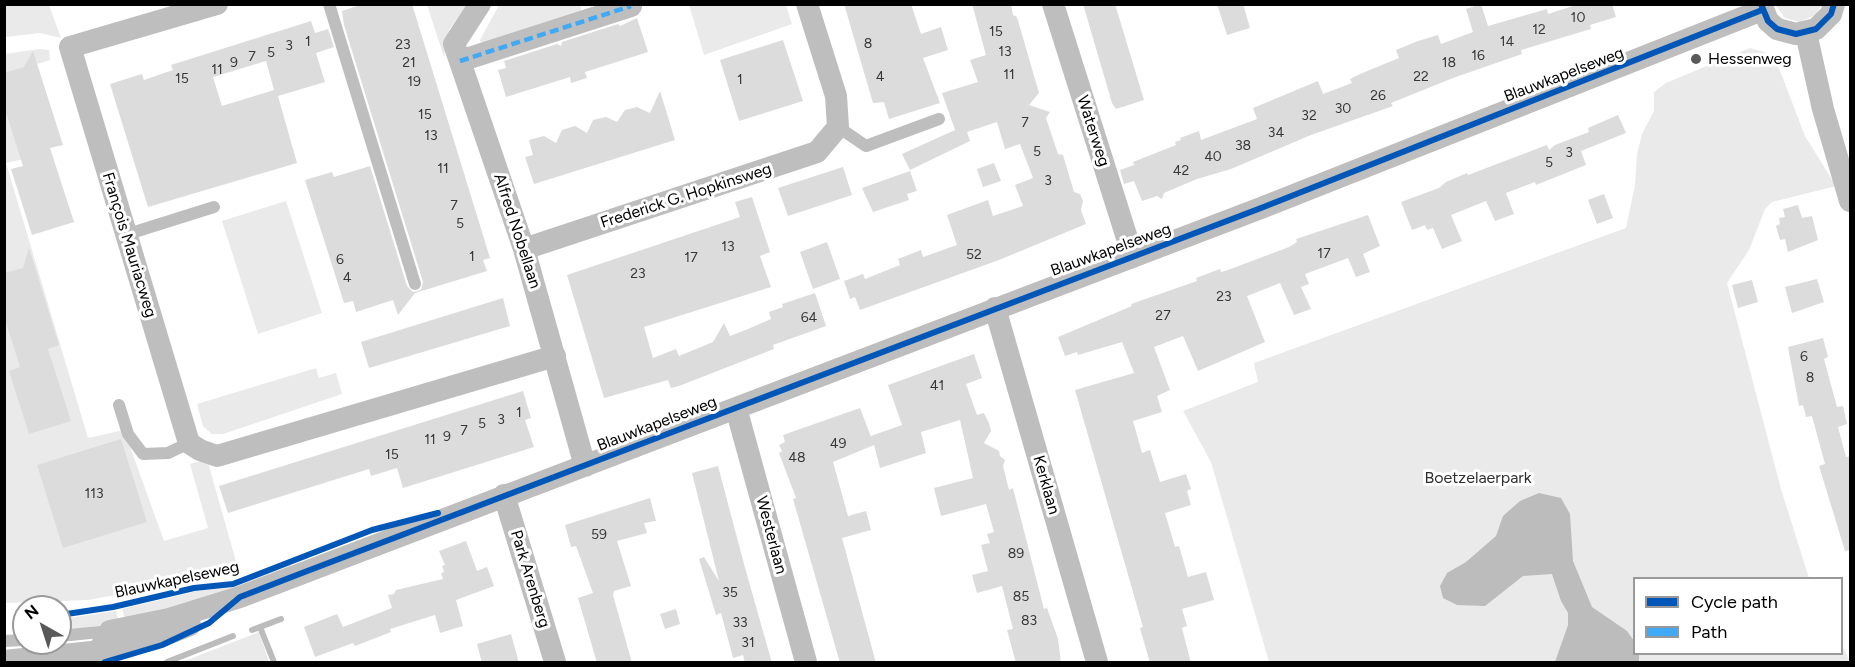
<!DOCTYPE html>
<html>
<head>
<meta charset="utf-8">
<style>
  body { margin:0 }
  #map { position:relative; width:1855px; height:667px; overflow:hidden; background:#fff; font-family:Figtree,sans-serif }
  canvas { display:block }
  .frame { position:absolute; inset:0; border:6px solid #000; pointer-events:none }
  .legend { position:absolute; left:1633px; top:577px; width:210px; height:78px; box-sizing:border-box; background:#fff; border:2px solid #999; margin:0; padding:8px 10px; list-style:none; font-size:18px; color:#000 }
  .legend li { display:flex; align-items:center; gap:12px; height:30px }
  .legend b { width:30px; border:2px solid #999 }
  .north { position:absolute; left:12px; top:595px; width:60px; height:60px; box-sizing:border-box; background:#fff; border:2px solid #999; border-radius:50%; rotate:321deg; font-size:16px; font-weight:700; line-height:24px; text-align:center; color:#000 }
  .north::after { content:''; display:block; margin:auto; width:21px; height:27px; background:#595959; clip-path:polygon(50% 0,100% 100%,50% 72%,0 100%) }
</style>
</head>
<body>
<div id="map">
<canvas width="1855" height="667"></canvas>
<div class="frame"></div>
<ul class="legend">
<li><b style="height:8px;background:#0057b8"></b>Cycle path</li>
<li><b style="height:8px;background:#3fa9f5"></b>Path</li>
</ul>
<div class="north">N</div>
</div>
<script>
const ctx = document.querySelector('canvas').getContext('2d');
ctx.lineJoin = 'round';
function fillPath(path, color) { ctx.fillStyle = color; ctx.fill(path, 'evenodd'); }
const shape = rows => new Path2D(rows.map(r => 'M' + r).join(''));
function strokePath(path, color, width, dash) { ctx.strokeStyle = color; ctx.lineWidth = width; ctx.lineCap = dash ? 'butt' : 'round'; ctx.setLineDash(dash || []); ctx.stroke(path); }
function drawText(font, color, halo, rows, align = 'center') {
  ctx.font = font + ' Figtree,sans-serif'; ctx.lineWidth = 6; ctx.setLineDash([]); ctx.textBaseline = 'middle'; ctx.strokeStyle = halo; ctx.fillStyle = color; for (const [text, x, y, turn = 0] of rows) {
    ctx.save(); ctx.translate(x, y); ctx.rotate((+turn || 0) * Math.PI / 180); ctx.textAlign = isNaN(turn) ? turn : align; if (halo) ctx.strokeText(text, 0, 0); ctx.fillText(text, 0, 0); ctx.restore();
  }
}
fillPath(shape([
  [4,5,49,5,61,38,40,33,5,37],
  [427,5,467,5,449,30,444,57],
  [499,5,580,5,583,18,483,49,480,40],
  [689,5,786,5,792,24,704,55],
  [1775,5,1822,5,1815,15,1800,22,1785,18],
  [1750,48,1774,55,1805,136,1836,186,1772,202,1765,209,1749,250,1727,283,1781,489,1809,578,1634,578,1634,654,1842,654,1842,645,1850,662,1269,662,1211,462,1183,411,1258,382,1254,363,1626,228,1635,185,1637,154,1642,134,1654,111,1654,92,1666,83],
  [40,49,49,50,50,60,5,74,4,54],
  [4,95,24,159,6,163,88,438,124,430,164,541,208,528,190,464,207,459,239,572,88,600,5,603],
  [286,201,322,313,258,334,222,221],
  [316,368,319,378,336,373,342,394,223,434,212,434,203,426,197,404],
  [291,564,292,568,186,609,126,622,122,609,197,591,234,587],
  [116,611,119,623,70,630,69,618],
  [259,632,269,662,182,662]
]), '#eaeaea');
fillPath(shape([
  [1539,493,1561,498,1570,514,1573,561,1592,607,1627,631,1634,641,1634,654,1639,654,1639,662,1555,662,1568,625,1568,613,1561,601,1552,574,1523,576,1485,606,1457,605,1443,598,1440,586,1447,573,1466,562,1496,536,1503,516,1520,501]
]), '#bcbcbc');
strokePath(shape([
  [260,627,274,662],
  [252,630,281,619],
  [167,662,233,636]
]), '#bcbcbc', 6);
fillPath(shape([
  [363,4,412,4,490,258,483,260,487,271,415,293,398,315,393,300,356,312,353,301,344,303,305,180,332,172,334,177,370,166,407,286,413,292,421,290,423,282,344,25,342,11],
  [844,4,911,4,921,34,941,27,948,50,923,58,940,103,889,119,884,102,873,103],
  [972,4,1011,4,1013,15,1017,17,1039,93,1029,105,1050,112,1046,118,1058,154,1063,155,1074,192,1080,194,1083,201,1081,210,1086,224,999,260,860,310,855,297,850,299,844,281,863,274,865,279,900,265,898,259,921,250,923,257,957,245,947,215,988,200,993,216,1023,206,1015,185,1033,178,1020,144,1005,149,997,122,967,132,970,141,910,170,902,154,955,130,942,93,978,82,970,60,986,55],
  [1083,4,1115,4,1144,100,1116,109,1112,103],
  [1217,4,1243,4,1250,28,1227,35],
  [1481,4,1488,26,1547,9,1548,14,1579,4,1612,4,1616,17,1590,25,1591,29,1521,50,1522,54,1453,78,1391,103,1393,106,1311,135,1231,169,1197,179,1164,193,1162,199,1157,196,1142,201,1134,181,1124,184,1120,170,1134,165,1133,162,1176,145,1175,142,1181,140,1180,138,1199,131,1201,140,1257,119,1253,108,1318,81,1323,94,1352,83,1350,79,1360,74,1399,58,1396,50,1418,41,1438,35,1441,44,1473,32,1466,9],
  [637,18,648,52,585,72,587,78,571,83,570,77,506,97,498,70,506,68,504,61,557,44,561,46,562,42,618,24,620,26],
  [311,21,315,33,328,29,334,47,316,53,325,82,278,96,297,163,148,207,110,84,142,74,144,80,173,70,171,65],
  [266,61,274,90,222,106,213,77],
  [783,40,803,101,739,121,720,60],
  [33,51,63,145,50,148,74,222,32,235,11,169,23,166,4,106,4,73,24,67],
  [660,91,675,140,534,184,525,157,533,155,529,140,544,136,556,143,562,130,575,126,587,133,593,120,606,117,617,122,625,110,637,107,650,113],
  [1618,115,1626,133,1581,151,1586,165,1536,185,1535,182,1506,193,1514,214,1495,221,1486,201,1451,215,1462,241,1442,249,1433,228,1427,230,1425,225,1412,230,1401,202,1439,188,1446,182,1467,173,1468,175,1547,145,1549,150,1555,145,1589,132,1588,128],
  [994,163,1001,181,983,187,977,169],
  [843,167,852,195,788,216,778,188],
  [910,171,917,191,907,194,909,200,873,212,862,188],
  [1604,194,1613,218,1597,224,1588,200],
  [752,197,770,252,760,256,771,287,644,327,653,358,676,349,679,356,713,342,724,323,730,336,748,329,771,319,769,312,783,307,782,304,815,293,826,326,773,345,774,349,679,386,671,388,668,380,604,398,567,275,740,217,735,202],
  [1798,205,1802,218,1812,216,1818,240,1788,252,1785,239,1780,240,1776,226,1780,224,1779,218,1785,217,1783,209],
  [1368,215,1380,246,1363,254,1370,272,1356,277,1348,258,1305,274,1309,284,1301,287,1311,309,1294,315,1280,283,1247,296,1265,342,1198,371,1183,336,1154,347,1170,390,1157,396,1162,412,1133,421,1142,453,1150,450,1160,482,1186,474,1191,489,1187,491,1191,505,1165,513,1175,547,1179,546,1188,577,1206,572,1214,600,1182,609,1187,626,1182,628,1191,663,1150,663,1140,628,1143,627,1075,390,1134,373,1122,342,1078,355,1077,352,1065,356,1058,337,1132,306,1131,304,1197,281,1196,278,1220,269,1221,272,1228,270,1289,247,1297,242,1296,239],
  [827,242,840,279,813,289,800,252],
  [29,248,59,345,48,349,71,421,29,434,9,371,20,367,4,316,4,273,23,268],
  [1817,279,1824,302,1792,313,1785,287],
  [1752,280,1758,302,1738,308,1732,285],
  [503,298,510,326,369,368,361,342],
  [1823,338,1828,357,1824,359,1837,407,1843,406,1847,424,1838,427,1846,457,1851,456,1851,550,1845,551,1819,466,1825,464,1812,416,1806,417,1803,405,1799,406,1788,347],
  [974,354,982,378,966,384,977,415,984,413,989,423,991,431,984,443,999,451,1000,456,1005,460,1003,466,1009,490,1013,488,1044,609,1047,608,1058,639,1061,663,1016,663,1007,630,1013,629,1002,586,977,593,972,575,988,571,981,545,990,543,987,534,994,532,986,504,941,516,934,488,973,478,960,420,921,432,926,453,880,468,874,445,833,462,848,516,866,511,871,530,842,538,876,663,840,663,793,499,796,498,779,453,782,451,779,445,785,442,783,435,860,408,873,442,871,436,902,425,888,385],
  [523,391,531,418,525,420,534,447,403,488,397,468,371,476,369,469,228,513,219,486],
  [121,439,147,522,63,548,37,465],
  [718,466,744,564,772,663,745,663,743,655,733,658,721,613,716,615,699,559,704,557,719,581,692,473],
  [650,498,656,521,644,523,647,533,617,541,631,586,614,591,613,595,632,663,597,663,578,598,593,593,576,546,571,547,565,525],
  [466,541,477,571,487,567,494,586,456,600,463,626,440,633,435,615,390,629,391,632,355,646,353,643,315,657,304,627,337,614,343,627,392,608,388,595,394,594,396,590,443,579,441,573,444,572,442,566,445,565,439,551],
  [676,609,680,624,665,629,660,614],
  [511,634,519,663,482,663,477,644]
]), '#dcdcdc');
strokePath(shape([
  [329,4,415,284],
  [838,127,866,146,939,119],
  [125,235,214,207],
  [119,405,128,434,143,454,168,453,189,443],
  [60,636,110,631],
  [4,641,24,640]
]), '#bebebe', 12);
strokePath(shape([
  [217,4,70,47,189,443,200,450,217,456,555,356],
  [480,4,454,44,524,249,585,466],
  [1053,4,1133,257],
  [1761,4,1768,21,1777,29,1796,34,1816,29,1831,14,1834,4],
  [1806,33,1823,109,1850,201],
  [460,61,631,6],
  [524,249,817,152,838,127,836,96,807,4],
  [995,308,1097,662],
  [736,408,806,662],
  [504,495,555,662],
  [4,661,102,651,155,639,190,625],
  [103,662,102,645,110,631,169,619,240,597,1261,208,1762,10]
]), '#bebebe', 22);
strokePath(shape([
  [460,61,631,6]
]), '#3fa9f5', 4.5, [9, 4.5]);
strokePath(shape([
  [1761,4,1768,21,1777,29,1796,34,1816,29,1831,14,1834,4],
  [60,615,113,607,194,588,233,584,372,530,438,513],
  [105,662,162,645,209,623,240,597,302,573,1261,208,1762,10]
]), '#0057b8', 6);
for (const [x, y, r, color] of [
  [1696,59,6,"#595959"]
]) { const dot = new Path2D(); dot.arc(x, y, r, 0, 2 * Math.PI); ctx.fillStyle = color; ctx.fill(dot); strokePath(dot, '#fff', 2); }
drawText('14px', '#373737', null, [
  ["10",1578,18],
  ["12",1539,30],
  ["15",996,32],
  ["1",308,42],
  ["14",1507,42],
  ["8",868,44],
  ["23",403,45],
  ["3",289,46],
  ["13",1005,52],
  ["5",271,53],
  ["16",1478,56],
  ["7",252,57],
  ["9",234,63],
  ["21",409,63],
  ["18",1449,63],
  ["11",217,70],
  ["11",1009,75],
  ["4",880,77],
  ["22",1421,77],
  ["15",182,79],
  ["1",740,80],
  ["19",414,82],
  ["26",1378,96],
  ["30",1343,109],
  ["15",425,115],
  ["32",1309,116],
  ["7",1025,123],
  ["34",1276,133],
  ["13",431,136],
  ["38",1243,146],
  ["5",1037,152],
  ["3",1569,153],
  ["40",1213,157],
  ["5",1549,163],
  ["11",443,169],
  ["42",1181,171],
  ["3",1048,181],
  ["7",454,206],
  ["5",460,224],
  ["13",728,247],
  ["17",1324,254],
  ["52",974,255],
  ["1",472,257],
  ["17",691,258],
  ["6",340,260],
  ["23",638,274],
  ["4",347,278],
  ["23",1224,297],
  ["27",1163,316],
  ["64",809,318],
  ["6",1804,357],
  ["8",1810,378],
  ["41",937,386],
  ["1",519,413],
  ["3",501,420],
  ["5",482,424],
  ["7",464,431],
  ["9",447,437],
  ["11",430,440],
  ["49",838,444],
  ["15",392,455],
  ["48",797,458],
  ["113",94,494],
  ["59",599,535],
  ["89",1016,554],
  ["35",730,593],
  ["85",1021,597],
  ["83",1029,621],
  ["33",740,623],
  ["31",748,643]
]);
drawText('16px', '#000', '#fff', [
  ["Hessenweg",1708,59]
], 'left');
drawText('16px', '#000', '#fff', [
  ["Blauwkapelseweg",1564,75,-21],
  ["Waterweg",1093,131,72],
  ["Frederick G. Hopkinsweg",686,196,-18],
  ["Alfred Nobellaan",517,231,72],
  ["François Mauriacweg",129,245,73],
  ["Blauwkapelseweg",1111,250,-20],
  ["Blauwkapelseweg",657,424,-21],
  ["Kerklaan",1046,485,74],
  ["Westerlaan",771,535,75],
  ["Park Arenberg",530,579,73],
  ["Blauwkapelseweg",177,580,-12]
]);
drawText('16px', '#2f2f2f', '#fff', [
  ["Boetzelaerpark",1478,478]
]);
</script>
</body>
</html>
